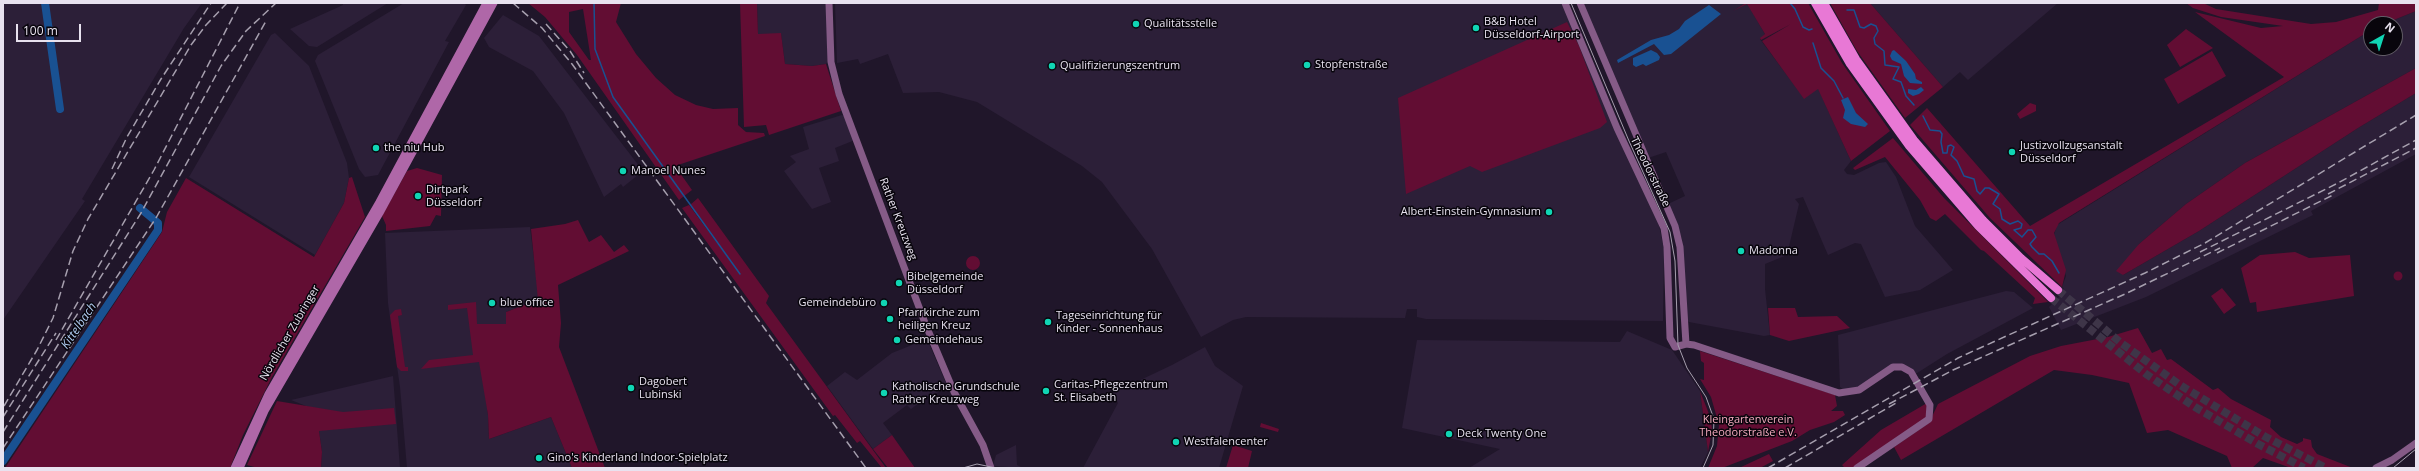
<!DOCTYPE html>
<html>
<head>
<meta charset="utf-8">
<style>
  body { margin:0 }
  #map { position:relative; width:2419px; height:471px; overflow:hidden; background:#20162a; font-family:"Open Sans",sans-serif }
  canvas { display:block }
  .frame { position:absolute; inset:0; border:4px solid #e8e2ef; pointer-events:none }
  .north { position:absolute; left:2363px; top:16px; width:40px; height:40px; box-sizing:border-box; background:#08050c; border:1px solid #625d67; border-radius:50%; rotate:39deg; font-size:11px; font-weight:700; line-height:16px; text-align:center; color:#e8e2ef }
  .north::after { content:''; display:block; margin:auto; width:14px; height:18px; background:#10d5b4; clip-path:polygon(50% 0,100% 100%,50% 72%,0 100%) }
  .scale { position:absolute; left:16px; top:24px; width:65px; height:18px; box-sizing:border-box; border:2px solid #e8e2ef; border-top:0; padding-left:5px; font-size:12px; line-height:14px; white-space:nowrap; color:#e8e2ef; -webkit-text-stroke:3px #08050c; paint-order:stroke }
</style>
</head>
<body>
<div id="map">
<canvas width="2419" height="471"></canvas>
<div class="frame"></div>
<div class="north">N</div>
<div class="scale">100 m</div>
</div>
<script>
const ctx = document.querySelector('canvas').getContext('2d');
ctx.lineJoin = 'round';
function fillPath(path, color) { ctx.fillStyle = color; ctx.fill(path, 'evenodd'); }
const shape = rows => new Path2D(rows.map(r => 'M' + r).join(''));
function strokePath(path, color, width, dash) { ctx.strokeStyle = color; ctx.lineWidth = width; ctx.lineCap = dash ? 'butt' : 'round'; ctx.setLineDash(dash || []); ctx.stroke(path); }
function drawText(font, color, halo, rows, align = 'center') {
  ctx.font = font + ' "Open Sans",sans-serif'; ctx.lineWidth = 3; ctx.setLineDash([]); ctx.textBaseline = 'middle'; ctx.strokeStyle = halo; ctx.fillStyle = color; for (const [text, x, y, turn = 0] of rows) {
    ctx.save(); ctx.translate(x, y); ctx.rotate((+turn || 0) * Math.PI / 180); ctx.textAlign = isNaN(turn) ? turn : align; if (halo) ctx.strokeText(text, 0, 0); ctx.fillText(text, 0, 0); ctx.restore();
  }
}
fillPath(shape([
  [3,3,202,3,184,28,82,199,85,201,3,320],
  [343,3,388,3,317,47,309,46,290,29,343,5],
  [404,3,464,3,466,5,445,41,449,42,378,175,365,177,359,169,315,61,318,55],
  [757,3,827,3,828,61,826,64,812,66,785,64,781,34,758,34],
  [835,3,1563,3,1657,216,1664,249,1663,321,1426,319,1417,317,1417,309,1407,309,1405,318,1246,317,1233,320,1201,337,1152,249,1102,182,1082,166,977,102,939,92,903,93,888,54,860,64,858,59,837,63],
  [1583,3,1747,3,1765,34,1760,39,1804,98,1818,88,1851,161,1844,170,1847,174,1854,175,1879,163,1886,162,1896,177,1915,226,1953,270,1920,290,1885,297,1861,244,1855,243,1828,255,1803,197,1795,199,1799,204,1787,255,1765,264,1765,289,1770,335,1764,336,1689,322,1686,319,1682,239,1668,204,1685,196,1666,152,1648,158],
  [1870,3,2058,3,1968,80,1960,72,1943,87],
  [2416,11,2416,68,2245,163,2186,204,2139,244,2123,275,2199,231,2358,128,2416,93,2416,154,2311,211,2313,215,2146,297,2061,330,2049,307,2064,292,2064,289,2062,287,2066,276,2054,235,2057,225,2371,30,2371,48,2395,48,2395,24,2384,24],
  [503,15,539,36,643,171,623,187,621,184,604,197,564,113,533,71,489,47,484,38],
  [275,33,309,66,347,163,349,178,344,203,315,255,189,177,271,35],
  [842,115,847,118,855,140,835,148,839,161,819,168,831,202,812,209,784,171,796,162,790,156,809,149,803,127],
  [530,227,539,299,506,312,507,324,477,324,488,415,489,439,551,417,572,468,407,468,400,387,388,303,385,233],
  [2006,291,2014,292,2033,308,1947,354,1914,375,1903,365,1859,387,1845,391,1840,387,1838,335],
  [1627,331,1672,350,1700,391,1708,452,1700,468,1469,468,1500,449,1402,428,1417,340,1620,342],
  [927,339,948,388,927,397,911,409,907,405,883,423,892,435,873,449,827,386,845,372,857,380,892,353],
  [1205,347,1215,366,1243,386,1219,468,1083,468,1118,403,1113,393,1172,365],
  [393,376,400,468,321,468,322,452,316,410,291,400],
  [1016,445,1017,465,1023,468,993,466,996,455]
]), '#2c1f38');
fillPath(shape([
  [528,3,621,3,616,22,636,54,656,78,675,95,696,105,713,109,738,108,738,125,746,132,764,133,765,136,675,166,692,190,679,200,577,55,545,17],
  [583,9,591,60,589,60,569,32,569,12],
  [740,3,757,3,758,34,781,33,785,64,812,66,826,64,841,111,769,135,766,125,744,127],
  [1746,3,1785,3,1791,12,1785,3,1808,3,1842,63,1890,131,1851,161,1818,89,1804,99,1762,41,1791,24,1761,40,1760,38,1765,34,1747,4,1733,11],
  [1830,3,1870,3,1943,87,1905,118,1857,51],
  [2186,3,2203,3,2216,9,2311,24,2336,22,2378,10,2379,3,2416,3,2416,11,2384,24,2371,24,2371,30,2059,223,2054,233,2066,270,2062,287,1990,218,1910,125,1927,108,2030,226,2284,77,2195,12,2261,28,2283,26,2221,17,2193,8],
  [1567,22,1579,46,1607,122,1600,128,1482,172,1470,166,1406,194,1398,98],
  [2186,29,2213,48,2180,67,2167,45],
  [2212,51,2226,76,2178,104,2164,79],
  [2416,68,2416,93,2358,128,2199,231,2123,275,2116,271,2139,244,2186,204,2245,163],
  [2030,103,2036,105,2036,111,2020,119,2017,114],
  [1893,138,1944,198,2048,302,2033,304,2035,298,1984,251,1981,250,1945,214,1936,221,1930,218,1920,200,1885,157,1855,170,1853,168],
  [417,168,442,175,441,216,436,215,430,226,386,231,386,225,382,216,407,171],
  [352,177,365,217,272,377,243,435,230,468,5,468,162,232,167,212,186,178,314,257,344,203,349,178],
  [698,198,769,296,766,303,886,468,882,468,860,441,857,443,835,415,833,416,682,208,689,205,740,274,690,205],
  [578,220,589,242,601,235,614,252,624,245,629,251,558,285,561,323,559,347,605,468,572,468,551,417,489,439,488,415,479,362,421,369,429,360,473,355,467,308,448,310,448,305,476,302,477,324,506,324,506,312,538,300,531,229,565,224],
  [2295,252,2309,258,2350,255,2354,296,2257,312,2256,302,2250,303,2241,268,2260,255],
  '966 263a7 7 0 1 1 14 0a7 7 0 1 1-14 0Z',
  '2393.5 276a4.5 4.5 0 1 1 9 0a4.5 4.5 0 1 1-9 0Z',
  [2222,288,2236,305,2224,314,2211,296],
  [1768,308,1795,308,1798,317,1837,316,1850,328,1789,341,1770,335],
  [401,309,402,315,398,316,405,367,408,367,408,371,401,371,397,367,390,315,395,310],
  [2138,328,2152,353,2161,349,2167,360,2171,359,2213,390,2218,388,2231,399,2271,420,2270,427,2281,437,2297,444,2303,441,2303,438,2311,440,2312,447,2317,454,2353,468,2291,468,2263,458,2252,468,2232,468,2227,456,2168,430,2147,433,2129,383,2092,375,2054,370,1901,460,1894,447,1929,423,1938,404,2030,356,2061,346,2108,337],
  [1700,351,1835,395,1837,406,1831,411,1843,411,1845,415,1834,422,1810,430,1792,441,1722,468,1708,468,1717,446,1719,425,1711,397,1700,379,1704,380,1704,363,1701,361],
  [1700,391,1711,419,1712,431,1708,452],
  [277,401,343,412,394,408,396,424,319,431,322,452,321,468,258,468,247,465],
  [1927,403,1927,418,1854,468,1845,468,1842,465,1881,430],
  [1261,423,1279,429,1278,432,1260,427],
  [892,435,915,468,888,468,873,449],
  [1233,445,1252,451,1248,468,1226,468],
  [1769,454,1773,461,1760,468,1739,468]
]), '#620d33');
fillPath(shape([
  [1709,5,1721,14,1671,54,1664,55,1654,44,1618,63,1617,60,1651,40,1669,35,1679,29,1685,21],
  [1651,50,1657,53,1660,57,1659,60,1646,66,1643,64,1636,67,1633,65,1633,58],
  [1894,50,1906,61,1915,74,1916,79,1922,82,1922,84,1910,83,1904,76,1901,64,1892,60,1890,56,1892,51],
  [1921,87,1924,90,1919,94,1913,96,1908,93,1908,89,1916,90],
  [1848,97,1856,113,1868,124,1865,127,1851,124,1843,118,1845,110,1841,100]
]), '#195192');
strokePath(shape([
  [594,3,595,49,613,97,740,274],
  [1790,3,1795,9,1803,27,1809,30,1812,29],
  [1847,10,1854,10,1860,27,1864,28,1871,24,1876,26,1878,31,1874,38,1875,44,1884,51,1885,65,1899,67,1893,79,1901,82,1906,96,1914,105],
  [1813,43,1821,68,1834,81,1843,98],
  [1923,116,1930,130,1940,131,1942,134,1941,142,1943,153,1947,153,1948,146,1951,145,1954,147,1951,155,1957,161,1964,176,1974,179,1977,191,1980,194,1985,188,1989,188,1999,194,1993,204,2000,209,2002,219,2010,224,2018,221,2022,224,2021,228,2014,230,2022,237,2028,230,2032,230,2036,237,2030,244,2032,247,2039,254,2044,254,2052,261,2059,273]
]), '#195192', 1.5);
strokePath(shape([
  [45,3,60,109],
  [3,461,158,230,158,223,140,208]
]), '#195192', 8);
strokePath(shape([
  [2058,290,2121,343,2180,385,2264,436,2326,468],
  [2051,298,2146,374,2195,407,2258,444,2304,468]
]), '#3e3548', 8, [8, 4]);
strokePath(shape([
  [829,3,831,62,839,94,925,323,954,392,983,445,991,468],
  [1565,3,1617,128,1664,228,1667,247,1670,338,1675,347,1686,344,1694,345,1839,393,1859,390,1893,367,1902,367,1911,372,1930,405,1929,419,1857,468],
  [1580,3,1675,226,1680,247,1686,344],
  [2376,468,2392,460,2416,443]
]), '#855b87', 7);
strokePath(shape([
  [234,468,268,394,379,202,486,3],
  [240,468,265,411,380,213,494,3]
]), '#af67a8', 7);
strokePath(shape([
  [1815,3,1850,64,1909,146,1978,226,2051,298],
  [1824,3,1856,59,1914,140,1983,220,2021,258,2058,290]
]), '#e878d5', 8);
strokePath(shape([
  [1571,3,1629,141,1670,232,1675,261,1678,345,1687,368,1706,397,1714,419,1713,445,1703,468],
  [963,468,977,464,996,468],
  [2393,468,2416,449]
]), '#a69fae', 1);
strokePath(shape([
  [513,3,542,28,572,64,866,468],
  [546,24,570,51,584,73],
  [112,169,127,137,161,79,211,3],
  [2328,194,2416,148],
  [2200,252,2338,183,2416,140],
  [2217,253,2333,195],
  [56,340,154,170,240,3],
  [1889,404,1953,370,2125,294,2220,248],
  [4,406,37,350,53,318,73,251,88,219,191,45,206,25,227,3],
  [3,417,56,333],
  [3,432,141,213,221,66,246,31,276,3],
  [3,448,156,218,266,21],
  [1768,468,1958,358,2145,273,2205,243,2416,115],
  [1785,468,1896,403]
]), '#a69fae', 1.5, [8, 4]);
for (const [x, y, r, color] of [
  [1136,24,4,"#10d5b4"],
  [1476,28,4,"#10d5b4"],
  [1307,65,4,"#10d5b4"],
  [1052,66,4,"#10d5b4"],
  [376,148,4,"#10d5b4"],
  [2012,152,4,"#10d5b4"],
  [623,171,4,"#10d5b4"],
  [418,196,4,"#10d5b4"],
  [1549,212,4,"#10d5b4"],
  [1741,251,4,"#10d5b4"],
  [899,283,4,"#10d5b4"],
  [492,303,4,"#10d5b4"],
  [884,303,4,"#10d5b4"],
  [890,319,4,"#10d5b4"],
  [1048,322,4,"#10d5b4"],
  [897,340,4,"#10d5b4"],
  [631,388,4,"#10d5b4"],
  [1046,391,4,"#10d5b4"],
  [884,393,4,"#10d5b4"],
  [1449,434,4,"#10d5b4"],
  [1176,442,4,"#10d5b4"],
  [539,458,4,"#10d5b4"]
]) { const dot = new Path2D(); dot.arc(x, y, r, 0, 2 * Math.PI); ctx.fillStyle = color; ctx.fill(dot); strokePath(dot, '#08050c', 1.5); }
drawText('11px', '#e8e2ef', '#08050c', [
  ["B&B Hotel",1484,22],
  ["Düsseldorf-Airport",1484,35],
  ["Qualitätsstelle",1144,24],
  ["Stopfenstraße",1315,65],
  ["Qualifizierungszentrum",1060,66],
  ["Justizvollzugsanstalt",2020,146],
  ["Düsseldorf",2020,159],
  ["the niu Hub",384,148],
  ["Manoel Nunes",631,171],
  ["Dirtpark",426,190],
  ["Düsseldorf",426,203],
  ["Albert-Einstein-Gymnasium",1541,212,"right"],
  ["Madonna",1749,251],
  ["Bibelgemeinde",907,277],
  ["Düsseldorf",907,290],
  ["blue office",500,303],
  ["Gemeindebüro",876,303,"right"],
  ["Pfarrkirche zum",898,313],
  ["heiligen Kreuz",898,326],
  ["Tageseinrichtung für",1056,316],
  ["Kinder - Sonnenhaus",1056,329],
  ["Gemeindehaus",905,340],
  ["Dagobert",639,382],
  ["Lubinski",639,395],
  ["Caritas-Pflegezentrum",1054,385],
  ["St. Elisabeth",1054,398],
  ["Katholische Grundschule",892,387],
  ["Rather Kreuzweg",892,400],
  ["Deck Twenty One",1457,434],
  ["Westfalencenter",1184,442],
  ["Gino's Kinderland Indoor-Spielplatz",547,458]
], 'left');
drawText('11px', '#e8e2ef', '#08050c', [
  ["Theodorstraße",1650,172,64],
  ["Rather Kreuzweg",898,219,69],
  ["Nördlicher Zubringer",290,333,-60]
]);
drawText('11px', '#f4aabf', '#08050c', [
  ["Kleingartenverein",1748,420],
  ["Theodorstraße e.V.",1748,433]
]);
drawText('italic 12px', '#b1cdf2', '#08050c', [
  ["Kittelbach",79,326,-56]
]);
</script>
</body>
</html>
